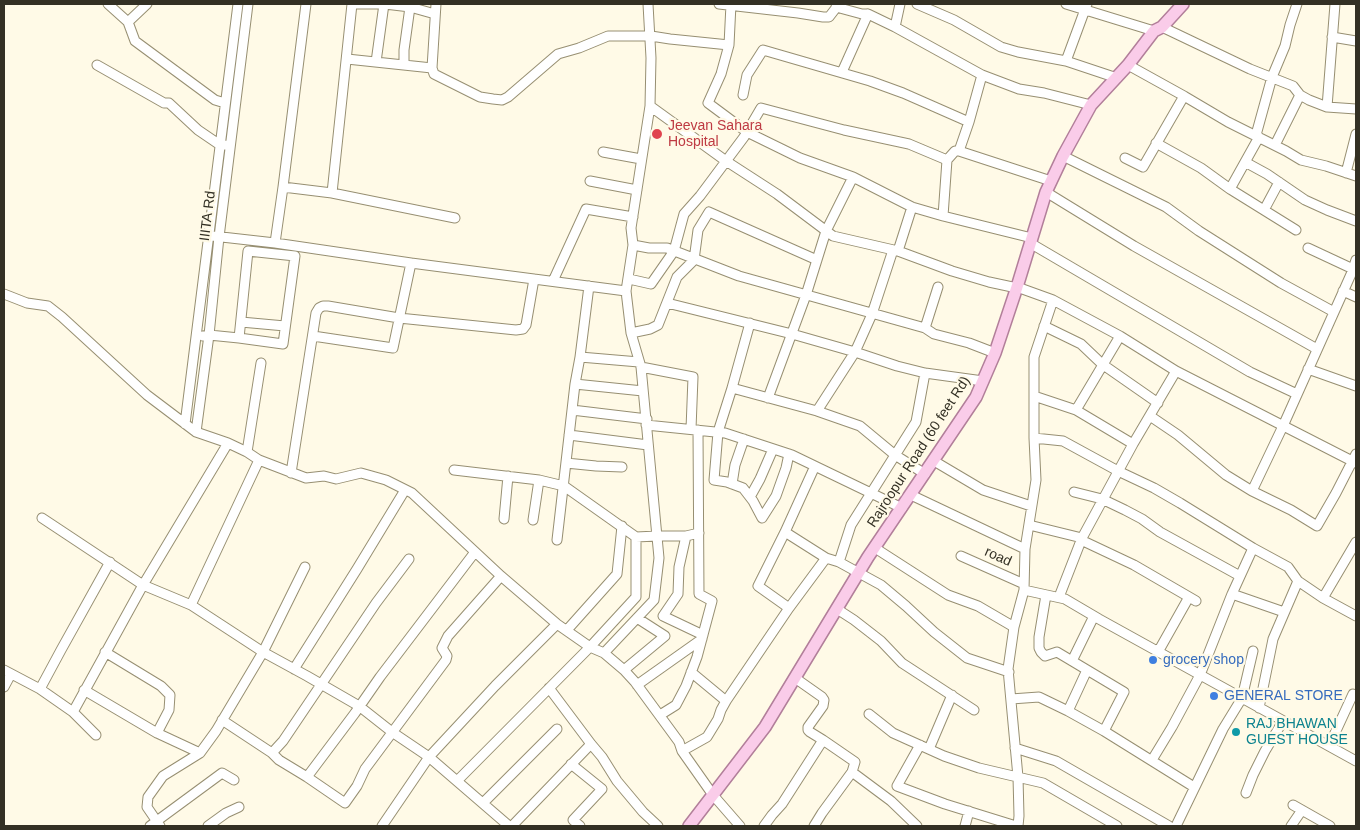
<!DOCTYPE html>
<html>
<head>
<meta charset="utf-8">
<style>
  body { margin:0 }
  #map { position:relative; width:1360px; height:830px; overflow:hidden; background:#fffae7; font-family:Arial,sans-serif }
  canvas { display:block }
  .frame { position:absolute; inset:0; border:5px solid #333024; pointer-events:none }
</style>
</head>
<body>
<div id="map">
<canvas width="1360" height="830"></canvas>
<div class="frame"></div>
</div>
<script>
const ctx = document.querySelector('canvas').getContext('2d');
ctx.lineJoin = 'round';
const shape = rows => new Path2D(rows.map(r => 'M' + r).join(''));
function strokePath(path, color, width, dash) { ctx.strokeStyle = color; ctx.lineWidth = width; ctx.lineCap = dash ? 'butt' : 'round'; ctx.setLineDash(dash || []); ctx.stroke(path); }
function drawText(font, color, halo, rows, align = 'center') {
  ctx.font = font + ' Arial,sans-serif'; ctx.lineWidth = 4.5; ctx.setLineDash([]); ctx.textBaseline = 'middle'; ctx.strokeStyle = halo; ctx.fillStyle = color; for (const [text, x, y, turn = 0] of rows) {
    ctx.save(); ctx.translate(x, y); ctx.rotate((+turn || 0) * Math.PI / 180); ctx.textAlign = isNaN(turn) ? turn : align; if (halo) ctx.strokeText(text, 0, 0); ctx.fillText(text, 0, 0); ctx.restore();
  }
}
const minor = shape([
  [108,4,128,22,147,4],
  [352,4,380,4],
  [385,4,410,7,435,14],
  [436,4,432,68,434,74,480,97,493,99,502,100,508,97,558,54,579,48,608,36,651,36,670,39,729,45],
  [719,4,798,13,823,17,829,17,839,4],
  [731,4,729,45,721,74,708,103,747,132,800,158,853,177,912,207,943,216,1032,238],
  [917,4,954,20,1001,47,1018,52,1066,61,1117,78],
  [1066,4,1154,31],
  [836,7,862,14,868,14,895,27,982,75,1019,89,1044,93,1091,105],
  [128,22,135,41,215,100,225,103],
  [895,27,900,4],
  [1162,27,1250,69,1293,86,1300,95,1309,100,1327,107,1356,109],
  [1332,37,1356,41],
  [347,59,432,68],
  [1066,61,1087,4],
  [376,62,384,4],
  [97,65,164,103,169,103,198,130,220,145,225,145],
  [404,65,404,50,410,7],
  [1128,65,1184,96,1228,122,1286,151,1301,160,1326,166,1356,176],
  [842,72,868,14],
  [743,95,747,75,763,50,870,81,903,93,969,122,959,151],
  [650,106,726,161,777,194,833,236,898,251,952,271,989,282,1017,288],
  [1327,107,1335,4],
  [969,122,982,75],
  [1256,135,1272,77,1285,46,1290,25,1297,4],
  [1259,137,1230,189,1296,230],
  [1156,143,1201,168,1230,189],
  [1275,145,1300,95],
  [603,152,641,159],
  [1063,156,1166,207,1199,231,1281,283,1334,312],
  [1125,158,1143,167,1184,96],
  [1245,162,1267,174,1305,200,1327,210,1356,221],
  [1346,173,1356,134],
  [590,181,637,190],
  [283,187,306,4],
  [1046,192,1134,246,1317,349],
  [332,193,352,4],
  [1264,210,1279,182],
  [943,216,947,160],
  [213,236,275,243,411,263,626,291],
  [275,243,283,187,332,193,455,218],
  [1030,243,1250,372,1297,394],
  [633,245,649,248,667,248,739,276,925,328,934,334,969,343,995,353],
  [1308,248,1353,269],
  [898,251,912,207],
  [629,279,651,284,674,251,684,214,700,196,744,137,761,108,844,130,909,144,947,160,955,151,959,151,1051,181],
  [553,281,586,209,633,217],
  [1017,287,1053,300,1120,336,1176,371,1356,463],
  [1343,291,1356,297],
  [4,294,27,303,48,306,62,317,147,395,196,432,228,443,247,452,259,460,306,478,324,476,336,479,361,473,386,480,412,493,501,576,557,624,590,647,604,653,624,670,635,682,679,742,682,751,713,795,740,826],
  [667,303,792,334,855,352,897,366,925,373,983,381],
  [241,322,285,326],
  [750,323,732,388,817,411,860,426,895,455,925,474],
  [1044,326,1081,344,1102,364,1158,403],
  [925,328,938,287],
  [631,333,650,329,658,325,677,277,694,260,698,230,709,212,817,260],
  [203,336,209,335,239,338,283,344,295,256,248,251,239,338],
  [313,336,393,348,411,263],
  [580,357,589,286],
  [641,367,693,377,691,429],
  [1308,369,1356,386],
  [575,384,643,391],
  [732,388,718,432,714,480,727,482,743,488,753,501,762,518,776,496,786,468,789,454],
  [1034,396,1076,410,1133,444],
  [768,398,806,295,826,231,853,177],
  [572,410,647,419],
  [1076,410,1120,336],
  [817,411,855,352,872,314,893,250],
  [1150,416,1178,435,1226,475,1252,491,1291,510,1317,526,1336,493,1356,454],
  [185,424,238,4],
  [646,425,725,433,792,455,902,508],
  [196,432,209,335,219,237,248,4],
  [569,435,648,445],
  [1034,438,1063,441,1118,471,1154,488,1180,503,1253,548,1288,567,1298,581,1323,598,1356,616],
  [247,452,261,363],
  [934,461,983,490,1031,506],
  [566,463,596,466,622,467],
  [454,470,539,480,564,486,636,537,657,536,686,536,699,533],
  [291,473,316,313,319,308,323,306,328,306,399,318,516,330,523,329,526,325,534,279],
  [732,484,735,465,744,439],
  [1252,491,1283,426,1352,272,1356,260],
  [1074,492,1102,499,1125,510,1142,519,1160,532,1240,576],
  [911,495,1025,549],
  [750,497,760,479,773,449],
  [42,518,143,585,191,605,263,652,307,676,359,706,392,732,429,757,509,826],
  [504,519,508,476],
  [533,520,539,480],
  [1029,525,1082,538],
  [785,532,826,558,839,562,881,585,906,606,934,632,967,658,1009,672],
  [686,536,679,567,678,594,663,616,703,635],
  [557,540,575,384,580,357,639,362],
  [1081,540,1134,565,1196,601],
  [875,548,948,595,978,606,1014,627],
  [961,556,1024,584],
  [839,562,851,525,916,422,925,373],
  [1024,590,1065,599,1099,619,1356,761],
  [1232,594,1284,612],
  [1046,595,1039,637,1039,648,1041,652,1045,656,1057,652,1124,692,1104,731],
  [1059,597,1082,538,1133,444,1176,371],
  [1323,598,1356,542],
  [191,605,259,460],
  [789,608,758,586,785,532,815,466],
  [837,609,854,620,881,641,902,663,974,710],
  [567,630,617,574,622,526],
  [105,652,161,686,170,695,169,710,157,733],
  [1158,652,1189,597],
  [604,653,654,600,659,558,641,367,631,333,626,291,633,245,631,228,650,106,651,58,648,4],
  [1072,661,1094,616],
  [294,669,357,569,405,490],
  [4,670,40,689,73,712,96,735],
  [624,670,665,636,637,618],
  [691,672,726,701],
  [795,678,822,697,824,700,823,706,808,727,808,730,810,732,823,740],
  [637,685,702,639],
  [4,687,11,674],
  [549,688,591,744,602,757,617,781,643,812,658,826],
  [40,689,61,650,110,562],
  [84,690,157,733,200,753],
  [1011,699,1039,697,1068,711,1104,731,1194,787],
  [1259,708,1273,639,1298,581],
  [1068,711,1087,670],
  [73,712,143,585,228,443],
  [869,714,893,733,944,756,979,768,1043,783,1117,826],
  [660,715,676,705,686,686,697,657,712,601,699,594,698,430],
  [222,720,272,753,279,760,307,777,345,803,357,786,365,769,446,660,447,656,442,648,448,636,501,576],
  [920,745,897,786,945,804,1016,826],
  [1329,746,1353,694,1356,696],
  [1015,748,1056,761,1169,826],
  [929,749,952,695],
  [682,751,707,737,718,719,721,710,726,701,789,608,826,558],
  [272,753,283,741,376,603,409,559],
  [1152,760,1172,727,1200,675,1232,594,1253,548],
  [571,764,602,789,573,820,580,826],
  [307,777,355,713,380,677,475,552],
  [457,781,590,647,636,597,636,537],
  [1246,793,1253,775,1265,751,1283,721],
  [483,803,557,729],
  [1293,805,1330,826],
  [150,826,222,773,234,780],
  [160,826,147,807,148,797,163,776,200,753,216,731,263,652,305,567],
  [208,826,226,813,239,807],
  [382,826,429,757,495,686,557,624],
  [512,826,591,744],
  [764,826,772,815,782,804,823,740,855,762,852,772],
  [814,826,822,813,852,772,891,801,917,826],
  [965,826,969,811],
  [1018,826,1019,816,1018,777,1008,669,1014,627,1024,590,1025,549,1036,480,1034,438,1034,357,1053,300],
  [1176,826,1223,729,1242,698,1253,651],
  [1291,826,1302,810]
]);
const major = shape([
  [689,826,765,727,868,557,976,397,995,353,1017,287,1046,192,1063,156,1091,105,1128,65,1154,31,1162,27,1183,4]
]);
strokePath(minor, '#978f72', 11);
strokePath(major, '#b27f9a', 14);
strokePath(minor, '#fff', 9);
strokePath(major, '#facce9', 11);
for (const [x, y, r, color] of [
  [657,134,6,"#e0444e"],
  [1153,660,5,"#3f7fe0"],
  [1214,696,5,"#3f7fe0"],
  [1236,732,5,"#0f9aa8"]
]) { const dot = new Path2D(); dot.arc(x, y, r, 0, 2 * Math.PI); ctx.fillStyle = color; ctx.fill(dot); strokePath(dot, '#fffae7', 2); }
drawText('14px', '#be3a42', '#fffae7', [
  ["Jeevan Sahara",668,126],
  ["Hospital",668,142]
], 'left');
drawText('14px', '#333024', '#fffae7', [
  ["IIITA Rd",208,216,-83],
  ["Rajroopur Road (60 feet Rd)",919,452,-57],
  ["road",998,557,24]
]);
drawText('14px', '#366cbe', '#fffae7', [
  ["grocery shop",1163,660],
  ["GENERAL STORE",1224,696]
], 'left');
drawText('14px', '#0d838f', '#fffae7', [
  ["RAJ BHAWAN",1246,724],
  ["GUEST HOUSE",1246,740]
], 'left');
</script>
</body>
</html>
